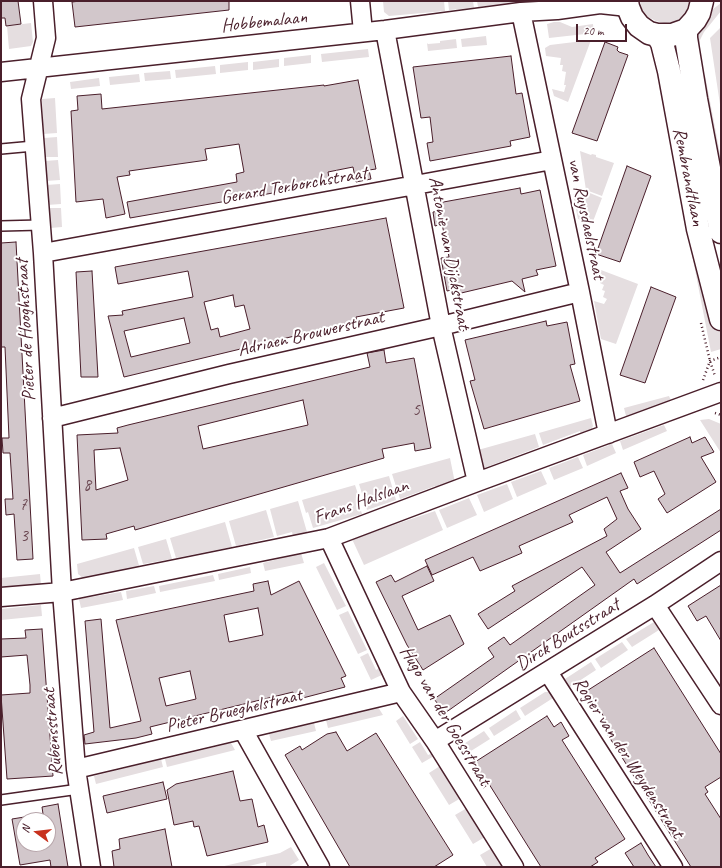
<!DOCTYPE html>
<html>
<head>
<meta charset="utf-8">
<style>
  body { margin:0 }
  #map { position:relative; width:722px; height:868px; overflow:hidden; background:#fff; font-family:Caveat,sans-serif }
  canvas { display:block }
  .frame { position:absolute; inset:0; border:2px solid #4a1f2b; pointer-events:none }
  .north { position:absolute; left:16px; top:812px; width:40px; height:40px; box-sizing:border-box; background:#fff; border:1px solid #b7a5aa; border-radius:50%; rotate:285deg; font-size:11px; font-weight:700; line-height:16px; text-align:center; color:#4a1f2b }
  .north::after { content:''; display:block; margin:auto; width:14px; height:18px; background:#c8321e; clip-path:polygon(50% 0,100% 100%,50% 72%,0 100%) }
  .scale { position:absolute; left:576px; top:24px; width:51px; height:18px; box-sizing:border-box; border:2px solid #4a1f2b; border-top:0; padding-left:5px; font-size:12px; line-height:14px; white-space:nowrap; color:#4a1f2b; -webkit-text-stroke:3px #fff; paint-order:stroke }
</style>
</head>
<body>
<div id="map">
<canvas width="722" height="868"></canvas>
<div class="frame"></div>
<div class="north">N</div>
<div class="scale">20 m</div>
</div>
<script>
const ctx = document.querySelector('canvas').getContext('2d');
ctx.lineJoin = 'round';
function fillPath(path, color) { ctx.fillStyle = color; ctx.fill(path, 'evenodd'); }
const shape = rows => new Path2D(rows.map(r => 'M' + r).join(''));
function strokePath(path, color, width, dash) { ctx.strokeStyle = color; ctx.lineWidth = width; ctx.lineCap = dash ? 'butt' : 'round'; ctx.setLineDash(dash || []); ctx.stroke(path); }
function drawText(font, color, halo, rows, align = 'center') {
  ctx.font = font + ' Caveat,sans-serif'; ctx.lineWidth = 4; ctx.setLineDash([]); ctx.textBaseline = 'middle'; ctx.strokeStyle = halo; ctx.fillStyle = color; for (const [text, x, y, turn = 0] of rows) {
    ctx.save(); ctx.translate(x, y); ctx.rotate((+turn || 0) * Math.PI / 180); ctx.textAlign = isNaN(turn) ? turn : align; if (halo) ctx.strokeText(text, 0, 0); ctx.fillText(text, 0, 0); ctx.restore();
  }
}
fillPath(shape([
  [383,1,444,1,445,11,389,16,384,12],
  [448,1,473,1,474,8,449,10],
  [477,1,530,1,478,7],
  [640,1,690,1,686,11,680,18,673,22,664,23,656,21,648,17,642,9],
  [721,3,721,11,704,32,700,40,699,49,701,58,700,61,693,39,709,12],
  [554,22,560,22,572,27,593,24,594,33,549,38,547,24],
  [31,23,33,42,31,46,9,49,7,26],
  [721,27,721,111,710,38],
  [486,36,487,45,462,47,461,39],
  [456,39,457,48,428,51,427,43,428,44,440,43,440,41],
  [591,40,568,102,554,96,552,89,564,92,566,85,564,85,566,72,562,71,563,65,560,65,561,58,546,56,545,48,550,45],
  [368,49,369,57,322,62,321,54],
  [311,55,311,63,284,66,284,58],
  [279,59,279,67,253,70,253,62],
  [248,62,248,70,220,73,220,65],
  [215,66,216,74,176,78,175,70],
  [170,71,171,79,145,81,144,73],
  [139,74,140,82,110,85,109,77],
  [705,75,721,159,721,192,698,77],
  [99,78,100,86,71,89,70,82],
  [666,84,708,290,721,336,721,349,711,352,659,85],
  [55,98,57,133,43,134,42,99],
  [57,137,58,157,44,157,44,138],
  [580,151,591,155,592,154,596,155,596,157,614,163,602,196,586,190],
  [58,160,60,180,46,181,45,161],
  [60,184,61,204,47,205,46,185],
  [585,191,602,198,592,224,578,219,573,194,583,197],
  [47,208,61,208,62,227,50,228],
  [601,270,638,284,616,344,601,339,594,301,604,304,607,299,603,297,605,291,602,290,604,285,600,283,602,277,599,276],
  [669,396,672,403,627,420,624,408],
  [591,418,593,426,590,432,581,435,580,431,543,445,539,433],
  [709,419,721,424,721,453,700,420],
  [664,425,667,431,623,450,620,441],
  [535,434,539,447,484,468,481,465,478,450],
  [612,444,616,453,587,466,583,455],
  [578,457,583,468,554,480,549,468],
  [450,458,455,483,437,490,435,486,400,499,392,474],
  [541,471,547,484,517,497,511,482],
  [389,476,396,500,367,510,359,484],
  [507,484,513,499,484,512,477,495],
  [355,485,360,500,358,501,362,514,313,528,308,512,306,513,302,500],
  [469,498,477,515,447,528,439,510],
  [298,501,307,532,293,536,292,532,277,536,270,509],
  [266,510,274,537,236,546,229,521],
  [435,511,443,530,364,565,352,539],
  [225,522,232,547,176,558,170,538],
  [166,539,172,559,143,564,138,547],
  [134,548,140,569,84,579,78,574,77,564],
  [301,553,304,563,265,571,263,563],
  [324,563,346,606,337,610,316,567],
  [250,567,251,573,219,580,218,574],
  [40,574,41,585,1,589,1,578],
  [213,575,215,581,160,592,159,586],
  [154,586,156,593,127,599,126,591],
  [121,592,123,600,81,608,79,599],
  [41,605,42,616,1,620,1,609],
  [348,611,367,650,358,654,339,615],
  [654,622,659,630,632,647,626,639],
  [622,642,628,650,601,668,595,659],
  [368,653,376,670,381,667,384,674,371,680,360,657],
  [591,662,596,670,570,687,565,679],
  [545,692,549,692,553,698,525,716,520,708],
  [378,707,383,715,328,728,326,720],
  [516,710,521,719,494,736,489,728],
  [403,716,418,739,410,744,396,721],
  [314,723,316,731,271,741,269,734],
  [484,731,490,739,463,756,459,750,459,747],
  [420,742,428,755,433,753,434,756,422,763,412,747],
  [231,743,235,750,167,767,165,759],
  [161,759,163,767,96,784,94,776],
  [440,766,461,798,449,805,429,773],
  [467,808,485,837,473,844,455,815],
  [291,847,299,860,288,867,266,867,266,862,249,866,249,867,220,867,280,853],
  [492,848,504,867,487,867,480,855]
]), '#e5dee0');
const building = shape([
  [1,1,18,1,21,24,6,26,5,18,1,18,1,1],
  [80,1,229,1,229,10,75,27,72,2,80,1],
  [605,42,618,47,617,50,619,52,628,55,597,141,572,133,605,42],
  [511,56,516,94,522,93,530,137,510,141,511,146,430,161,427,143,433,142,430,117,421,118,413,67,511,56],
  [358,80,376,169,369,170,371,179,356,182,353,167,328,172,330,183,130,218,127,202,237,182,236,174,244,172,239,144,205,149,207,160,129,171,130,175,117,177,125,214,106,218,103,199,76,202,71,111,78,110,77,96,101,94,102,109,324,85,324,86,358,80],
  [627,166,651,176,620,262,596,254,627,166],
  [520,188,521,194,540,190,556,266,536,270,538,275,522,279,525,292,512,281,457,294,456,289,447,291,441,258,449,257,442,224,435,226,433,212,439,211,438,203,520,188],
  [386,218,404,308,356,317,357,321,124,377,108,316,123,315,122,311,193,297,188,271,118,284,115,267,386,218],
  [233,295,235,307,244,305,250,329,220,337,218,328,211,330,204,302,233,295],
  [184,318,190,343,131,357,124,331,184,318],
  [16,242,33,559,17,560,14,514,6,515,5,499,13,499,10,453,3,453,2,438,9,438,5,347,1,347,1,243,16,242],
  [92,271,98,377,81,377,76,272,92,271],
  [651,287,676,297,645,383,620,375,651,287],
  [546,321,547,326,567,322,575,364,570,365,580,401,484,429,470,381,475,380,465,340,546,321],
  [384,350,386,363,414,358,431,448,415,451,414,443,382,449,384,458,135,530,134,526,106,534,107,539,82,540,77,435,118,433,117,428,128,425,370,367,367,353,384,350],
  [303,400,308,425,203,449,198,426,303,400],
  [120,448,128,480,96,490,94,450,120,448],
  [690,437,692,443,705,437,714,452,701,457,716,482,667,513,658,499,665,494,654,471,640,477,634,462,690,437],
  [621,473,628,488,620,491,628,509,641,529,606,552,620,573,721,509,721,530,637,584,634,579,445,713,434,699,494,657,488,648,504,637,510,645,595,585,582,567,488,629,478,614,515,591,512,586,607,536,604,529,617,519,607,497,569,515,573,522,519,546,522,553,480,571,473,557,432,575,425,560,621,473],
  [427,566,434,581,402,596,418,630,450,615,464,644,423,670,407,645,376,582,391,575,395,582,427,566],
  [268,581,271,595,299,581,346,676,341,678,345,687,295,700,293,692,150,727,152,734,136,738,85,744,84,735,94,732,85,621,101,619,110,728,141,721,116,620,254,591,253,584,268,581],
  [258,608,263,635,229,642,224,615,258,608],
  [190,671,196,699,166,706,159,678,190,671],
  [721,585,721,641,706,616,697,621,688,606,721,585],
  [42,629,53,776,7,779,1,695,30,693,30,685,27,655,1,657,1,639,26,638,25,630,42,629],
  [654,648,721,754,721,777,705,787,708,792,705,794,721,819,721,867,691,867,606,732,611,728,597,706,592,709,582,694,654,648],
  [547,716,554,727,561,722,569,736,562,740,625,839,595,858,598,862,590,867,541,867,489,784,483,788,473,772,479,769,475,762,547,716],
  [336,732,347,751,376,733,453,855,434,867,350,867,285,755,300,746,302,750,327,734,336,732],
  [233,771,240,801,252,799,258,827,264,825,268,842,207,856,199,826,194,827,193,821,174,825,167,790,176,784,233,771],
  [163,782,167,799,107,813,103,796,163,782],
  [58,804,68,867,51,867,50,860,20,865,12,819,43,814,42,807,58,804],
  [24,820,48,820,48,844,24,844,24,820],
  [165,829,172,867,114,867,112,851,120,849,119,839,165,829],
  [641,843,648,855,656,867,634,867,625,853,641,843]
]);
fillPath(building, '#d2c7cb');
strokePath(building, '#4a1f2b', 1);
const lane = shape([
  [1,149,34,146],
  [1,226,41,225],
  [1,800,79,789]
]);
const street = shape([
  [43,1,46,38,31,99,43,253,62,592,76,769,91,867],
  [360,1,363,32],
  [521,12,580,292,608,434],
  [385,30,441,326,477,482],
  [1,72,385,30,521,12,557,10,600,4,628,7],
  [43,253,552,160],
  [52,418,229,374,441,326,580,292],
  [329,538,401,692,435,741,514,867],
  [1,597,62,592,329,538,477,482,721,392],
  [655,605,721,705],
  [548,672,673,867],
  [243,730,320,867],
  [435,741,655,605,721,561],
  [76,769,401,692]
]);
const secondary = shape([
  [627,1,628,7,632,17,639,26,649,33,657,35,672,35,686,30,695,20,699,13,702,1],
  [686,30,686,38,696,99,721,232],
  [657,35,662,43,669,71,698,229,721,319]
]);
strokePath(lane, '#4a1f2b', 12);
strokePath(street, '#4a1f2b', 21);
strokePath(secondary, '#4a1f2b', 25);
strokePath(shape([
  [701,323,710,361,715,376],
  [703,380,710,361,721,357],
  [715,413,721,415]
]), '#4a1f2b', 2.5, [1, 3]);
strokePath(lane, '#fff', 9);
strokePath(street, '#fff', 18);
strokePath(secondary, '#fff', 22);
drawText('17px', '#6c4953', null, [
  ["5",416,411],
  ["8",87,486],
  ["7",23,506],
  ["3",24,537]
]);
drawText('19px', '#4a1f2b', '#fff', [
  ["Hobbemalaan",264,22,-6],
  ["Rembrandtlaan",688,177,79],
  ["Gerard Terborchstraat",294,186,-10],
  ["van Ruysdaelstraat",586,219,78],
  ["Antonie van Dijckstraat",449,253,79],
  ["Pieter de Hooghstraat",26,330,-93],
  ["Adriaen Brouwerstraat",311,334,-13],
  ["Frans Halslaan",361,502,-20],
  ["Dirck Boutsstraat",568,635,-32],
  ["Pieter Brueghelstraat",234,711,-13],
  ["Hugo van der Goesstraat",445,716,59],
  ["Rubensstraat",53,732,-95],
  ["Rogier van der Weydenstraat",628,758,57]
]);
</script>
</body>
</html>
